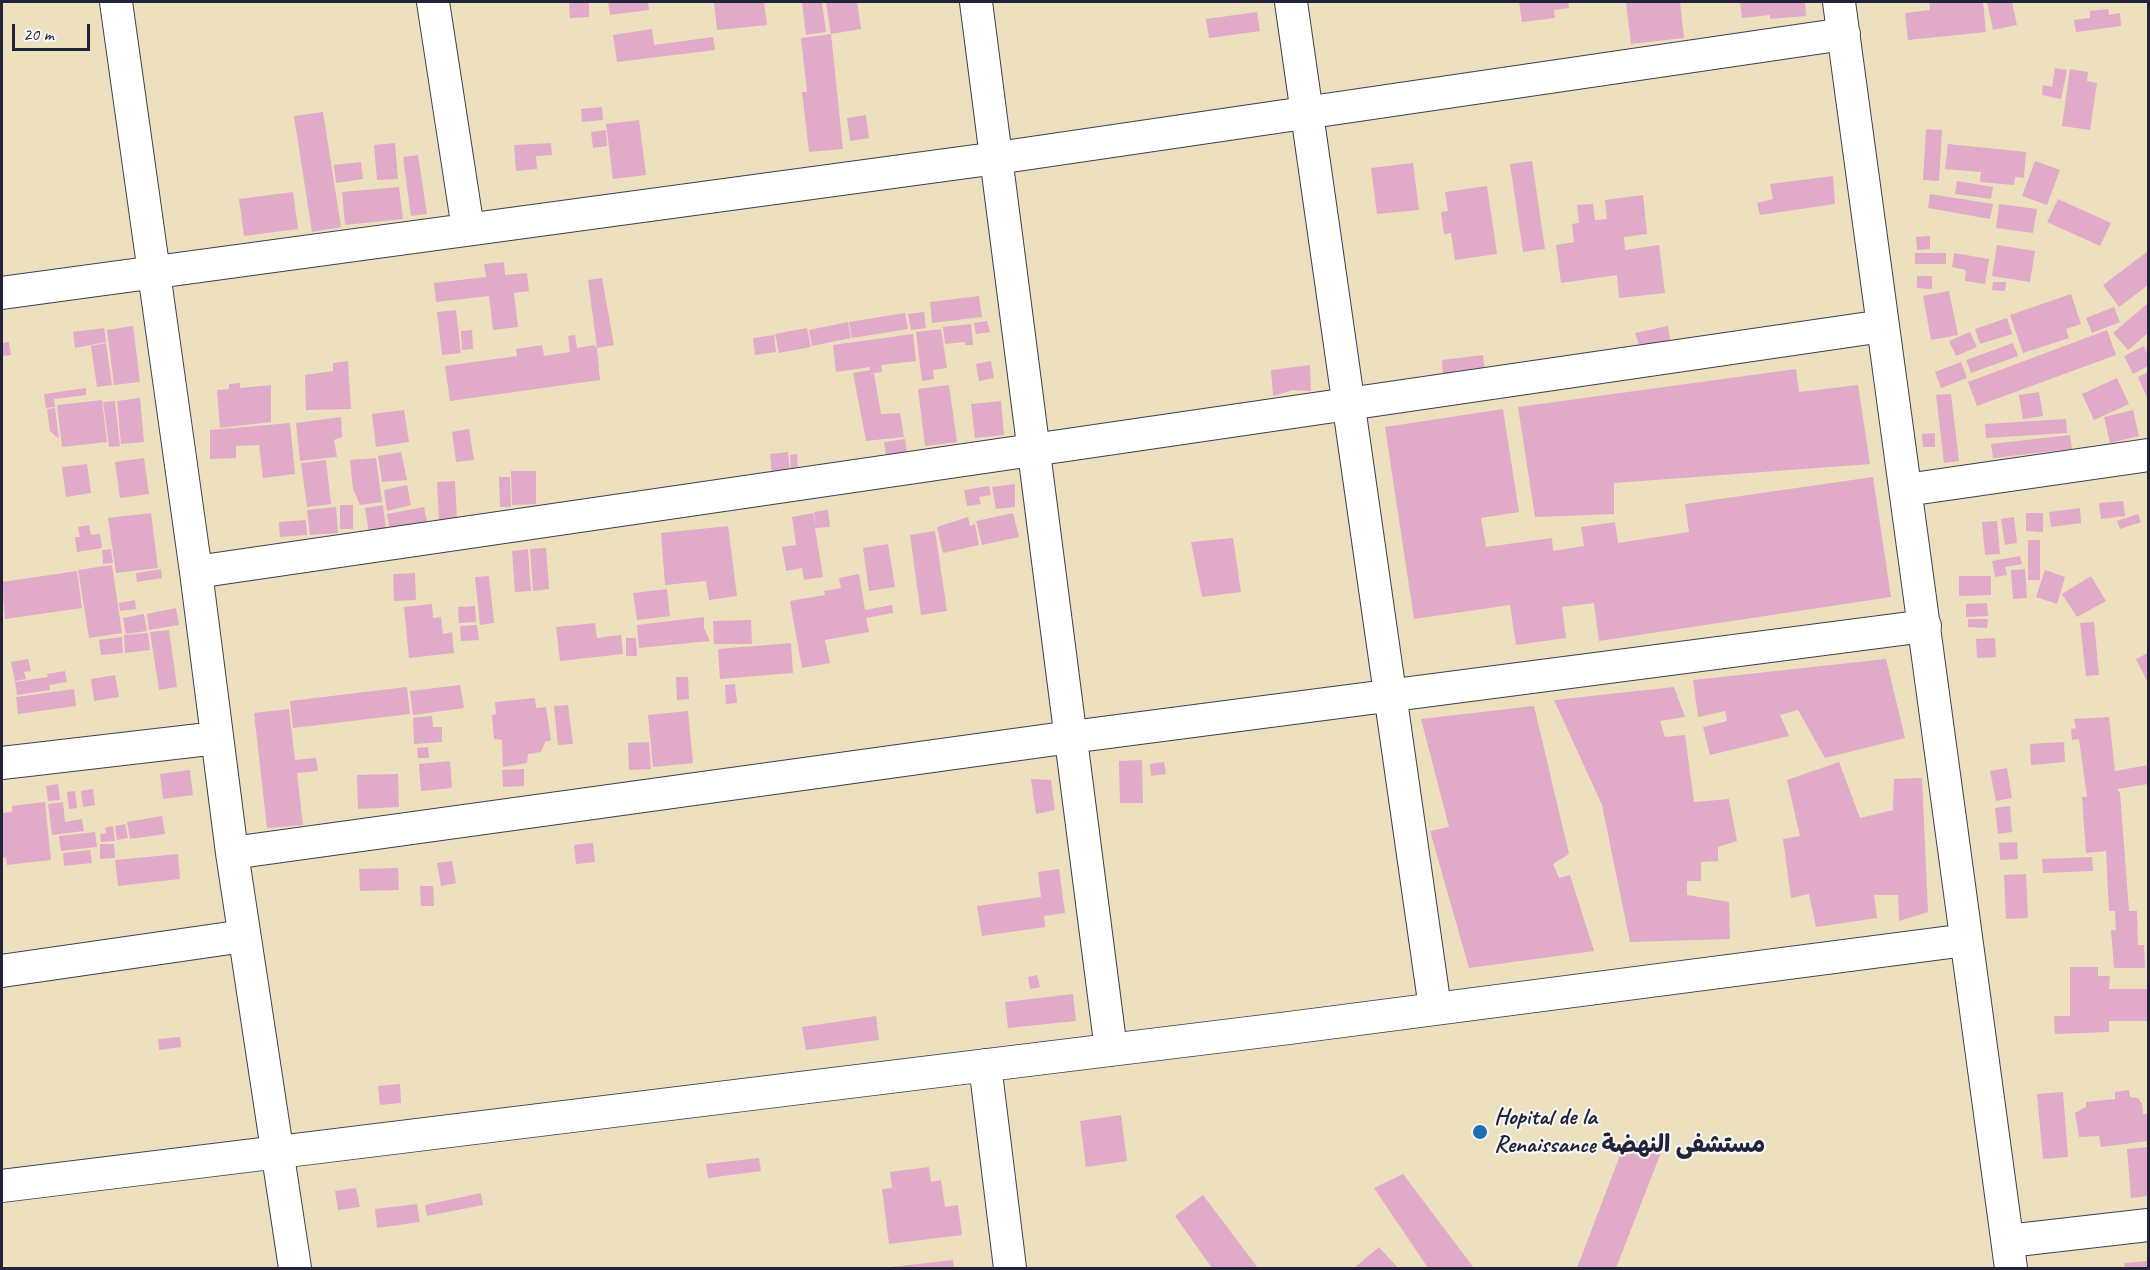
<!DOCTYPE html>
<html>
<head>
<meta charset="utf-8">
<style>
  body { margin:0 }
  #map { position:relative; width:2150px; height:1270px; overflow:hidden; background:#ede0bf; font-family:Caveat,sans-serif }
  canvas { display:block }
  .frame { position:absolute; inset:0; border:3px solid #22223b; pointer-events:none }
  .scale { position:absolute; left:12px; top:24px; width:78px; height:27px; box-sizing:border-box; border:3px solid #22223b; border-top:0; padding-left:8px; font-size:18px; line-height:21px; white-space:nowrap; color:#22223b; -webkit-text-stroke:4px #f6f6f2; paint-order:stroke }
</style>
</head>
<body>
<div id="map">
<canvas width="2150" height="1270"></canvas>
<div class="frame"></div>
<div class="scale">20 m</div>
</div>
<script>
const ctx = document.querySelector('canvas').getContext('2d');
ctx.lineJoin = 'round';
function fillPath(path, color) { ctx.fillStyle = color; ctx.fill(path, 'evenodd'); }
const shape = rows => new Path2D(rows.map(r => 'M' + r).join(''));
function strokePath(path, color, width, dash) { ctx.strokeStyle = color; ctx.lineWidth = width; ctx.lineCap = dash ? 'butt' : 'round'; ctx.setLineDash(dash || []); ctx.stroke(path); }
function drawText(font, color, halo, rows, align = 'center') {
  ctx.font = font + ' Caveat,"Playpen Sans Arabic",sans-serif'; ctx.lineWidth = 4.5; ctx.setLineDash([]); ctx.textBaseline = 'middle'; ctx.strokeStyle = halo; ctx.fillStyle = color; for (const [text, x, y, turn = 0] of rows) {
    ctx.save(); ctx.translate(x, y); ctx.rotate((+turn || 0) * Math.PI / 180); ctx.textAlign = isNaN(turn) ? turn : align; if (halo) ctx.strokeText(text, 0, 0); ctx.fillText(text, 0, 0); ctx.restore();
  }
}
fillPath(shape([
  [569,2,589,2,589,17,570,18],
  [608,2,648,2,649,10,610,15],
  [714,2,764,2,767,25,717,30],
  [802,2,822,2,826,32,806,35],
  [826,2,857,2,861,29,831,34,843,149,809,152,802,92,807,92,801,38,831,34],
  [1519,2,1568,2,1569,8,1554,10,1555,18,1522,22],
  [1626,2,1680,2,1684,38,1631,44],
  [1740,2,1805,2,1806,16,1770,19,1770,15,1742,18],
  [1929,2,1983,2,1986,32,1908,40,1905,13,1930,10],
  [1987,2,2012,2,2017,25,1993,30],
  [2108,9,2109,15,2120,13,2121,26,2076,32,2074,20,2090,18,2090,11],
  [1257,12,1260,31,1209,38,1206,19],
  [652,29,654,45,713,37,715,50,617,62,613,35],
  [2055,68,2067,70,2061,99,2042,95,2043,85,2052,87],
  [2070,69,2088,72,2087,81,2097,83,2090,130,2062,126],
  [602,107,603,120,582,122,581,109],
  [323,112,341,227,312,232,294,116],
  [866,115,869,138,850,141,847,118],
  [639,120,646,175,613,179,606,124],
  [1926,129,1942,130,1939,181,1923,180],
  [606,130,607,146,593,148,591,132],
  [395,143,398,179,377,180,374,145],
  [551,143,552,155,536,156,537,169,516,171,514,145],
  [1948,144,2026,152,2024,178,2015,177,2014,185,1980,182,1981,172,1945,169],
  [418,155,427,214,411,216,403,157],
  [1532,161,1545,249,1523,252,1510,164],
  [2035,161,2060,170,2047,205,2022,196],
  [361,162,363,179,336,183,334,165],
  [1413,163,1419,210,1377,214,1371,168],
  [1833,176,1835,204,1760,215,1757,203,1773,199,1770,184],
  [1957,181,1993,187,1991,199,1955,194],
  [1487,186,1497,254,1455,260,1451,233,1444,234,1441,212,1448,211,1445,192],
  [399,187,403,219,345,225,342,192],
  [293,192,298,229,244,236,239,199],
  [1930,194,1993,204,1990,219,1928,208],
  [1643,195,1647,234,1624,237,1625,250,1659,245,1665,293,1619,298,1617,275,1561,283,1556,245,1574,242,1572,224,1579,223,1577,205,1593,204,1595,220,1607,219,1605,200],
  [2058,199,2111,223,2100,246,2047,222],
  [1999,204,2037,209,2033,233,1996,228],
  [1930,236,1930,249,1917,250,1916,237],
  [1997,245,2035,251,2030,282,1992,276],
  [2148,251,2148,285,2119,307,2103,285],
  [1915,253,1946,253,1946,264,1915,264],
  [1954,253,1989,259,1985,284,1965,281,1966,270,1952,267],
  [504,262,505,275,527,273,529,291,514,293,518,327,493,330,489,296,436,302,434,283,486,277,484,264],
  [1917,276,1932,276,1932,289,1917,288],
  [602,278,614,345,597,348,588,280],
  [1993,282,2006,282,2005,291,1992,290],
  [1949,291,1958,335,1931,340,1923,296],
  [2071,294,2081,324,2066,329,2069,338,2023,353,2010,315],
  [979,296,982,317,932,323,930,302],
  [2148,303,2148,333,2128,350,2113,333],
  [2114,307,2120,322,2092,333,2086,318],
  [456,310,461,353,442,355,437,312],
  [924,312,926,328,911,330,908,314],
  [905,313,908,329,852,338,849,322],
  [2007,318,2012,334,1980,344,1975,329],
  [987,321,990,332,976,334,974,323],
  [848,322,851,338,812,346,809,330],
  [971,324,973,345,965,345,965,342,945,344,943,327],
  [133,326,140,382,114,385,107,330],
  [1668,326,1671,346,1641,351,1635,333],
  [104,328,106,342,75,348,73,332],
  [807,328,811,347,779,353,775,334],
  [941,329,947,368,933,370,934,379,922,381,916,332],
  [472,330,473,349,462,350,461,331],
  [2107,330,2116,355,1977,406,1968,382],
  [1970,332,1977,347,1956,356,1949,341],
  [913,334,916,361,881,365,882,372,870,374,874,374,881,414,900,413,904,437,866,441,853,373,870,370,870,367,836,372,833,345],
  [575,335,577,348,594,345,597,348,600,380,450,401,445,366,517,356,516,349,542,345,544,356,570,352,568,336],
  [774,335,776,352,755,355,753,338],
  [9,342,11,355,2,356,2,343],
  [106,343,112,385,97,387,91,346],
  [2013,343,2018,356,1971,373,1966,360],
  [2144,346,2148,355,2148,366,2133,374,2124,356],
  [1483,355,1485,372,1443,379,1442,360],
  [348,361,351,409,306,410,305,375,333,371,333,363],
  [991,361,994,378,979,381,976,364],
  [1961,362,1967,378,1941,388,1935,372],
  [1310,365,1311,391,1293,390,1273,396,1271,370],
  [1796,369,1799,392,1858,385,1870,464,1614,483,1614,514,1535,517,1518,407],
  [2148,372,2148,400,2138,377],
  [2117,378,2129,404,2094,420,2082,394],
  [240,383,240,388,271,385,271,422,220,428,217,390,229,389,229,384],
  [949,385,957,442,925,446,918,389],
  [86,388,86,395,54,399,55,407,46,408,44,394],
  [2039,392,2043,416,2023,419,2019,395],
  [1951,394,1959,461,1944,463,1936,395],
  [140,398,144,442,121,444,117,401],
  [102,400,107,442,62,447,57,405],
  [115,401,120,446,109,447,103,402],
  [1001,401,1004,435,975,438,971,404],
  [55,408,59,439,50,431,47,409],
  [1503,409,1519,512,1481,518,1486,547,1552,538,1553,551,1584,546,1581,527,1615,522,1618,543,1689,532,1685,504,1873,477,1891,597,1599,641,1594,603,1562,607,1566,638,1516,645,1510,605,1414,619,1385,427],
  [404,410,409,442,376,447,372,414],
  [2133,410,2139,436,2110,443,2104,417],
  [341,417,342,437,334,440,337,457,300,461,296,423],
  [2066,419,2067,433,1986,438,1985,424],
  [290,423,295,474,263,478,259,445,236,446,236,458,210,459,210,430],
  [469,429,474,460,456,462,452,432],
  [1935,433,1935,447,1923,447,1922,434],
  [2070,435,2072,449,1993,458,1991,444],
  [905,439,907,453,886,456,884,442],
  [401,452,407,480,382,482,378,456],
  [788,452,790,472,772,474,770,454],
  [797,454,798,469,791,470,790,455],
  [144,458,149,494,120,498,115,462],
  [376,458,382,502,360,505,353,489,350,460],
  [326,460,331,504,307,507,301,463],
  [87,464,91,493,66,497,62,467],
  [511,471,536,471,536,504,512,505],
  [499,477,510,477,511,507,500,507],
  [455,481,457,519,439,521,437,482],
  [1015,484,1015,507,996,509,992,487],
  [407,485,411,505,387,511,384,490],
  [989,486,991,495,979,497,981,504,967,506,964,490],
  [2123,501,2125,516,2101,519,2099,503],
  [340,505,353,505,353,529,340,529],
  [383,505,386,530,369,533,365,508],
  [336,507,338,533,310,535,307,510],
  [424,507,428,526,390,531,387,514],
  [2080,508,2081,523,2051,527,2049,512],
  [828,510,830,527,815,528,823,577,804,580,802,568,786,571,782,547,796,545,792,517,813,513,816,524,814,512],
  [151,513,158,568,116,573,108,518],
  [1013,513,1019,537,982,545,976,521],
  [2026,513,2043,513,2043,532,2026,531],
  [2138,514,2141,522,2120,529,2117,521],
  [968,517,970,526,975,524,979,545,943,553,937,527],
  [2014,517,2017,543,2005,545,2001,519],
  [306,520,307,535,280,537,279,522],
  [1997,521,2000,554,1985,555,1982,522],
  [89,525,91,535,100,534,102,548,77,552,75,537,80,537,78,527],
  [728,526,737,596,709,600,706,581,665,585,661,533],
  [935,531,947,611,921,615,910,535],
  [1233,538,1241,592,1202,597,1191,542],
  [2028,540,2040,540,2040,580,2028,580],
  [888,544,895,587,869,591,863,548],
  [546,548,549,589,533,591,530,549],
  [111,549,113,563,103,564,102,550],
  [528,549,531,591,515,592,512,551],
  [2020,556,2022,564,2005,567,2007,575,1995,577,1992,561],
  [112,565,122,633,89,638,78,570],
  [161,569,162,578,137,582,136,573],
  [2025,569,2027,598,2013,599,2011,570],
  [2045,570,2065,577,2057,604,2036,597],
  [77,571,82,608,5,619,2,582],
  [415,573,416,600,394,601,393,574],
  [859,574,865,610,892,605,893,613,866,618,869,632,825,640,830,663,802,668,790,601,825,595,824,591,841,588,839,578],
  [489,576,494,623,480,625,475,577],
  [1959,576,1991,576,1991,595,1959,596],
  [2091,576,2106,601,2077,617,2062,594],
  [667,589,670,616,637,620,633,593],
  [135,600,136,609,120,611,119,603],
  [1987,603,1988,616,1966,617,1966,604],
  [432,604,433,618,441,617,443,634,452,632,454,653,409,658,404,607],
  [475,606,476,622,459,623,458,607],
  [176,608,179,625,149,630,147,614],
  [144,614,147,631,126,634,123,618],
  [704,617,704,628,710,641,639,648,637,625],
  [1968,619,1988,619,1987,628,1968,627],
  [751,620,752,644,714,644,713,621],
  [2094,622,2099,675,2086,676,2080,623],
  [595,623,597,638,621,635,623,654,560,661,556,627],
  [477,625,479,640,461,641,460,626],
  [169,630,177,687,159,690,150,632],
  [148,633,150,650,125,653,124,635],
  [122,637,123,653,101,655,99,640],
  [626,638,636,638,637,656,626,656],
  [1995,638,1996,657,1977,658,1976,639],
  [791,643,793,673,720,679,718,649],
  [2148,653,2148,683,2136,659],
  [28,659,31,671,24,672,26,679,15,681,11,662],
  [1886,659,1905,738,1825,758,1798,710,1780,715,1789,736,1710,755,1703,727,1727,721,1725,711,1698,717,1693,680],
  [65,671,67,682,49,685,50,690,17,695,15,682,48,677,47,674],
  [115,675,119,697,94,701,91,679],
  [676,677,688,677,689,699,677,700],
  [735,684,737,703,726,704,725,685],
  [460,685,464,708,413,715,410,691],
  [407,687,410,714,293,728,290,701],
  [1674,687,1685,717,1660,721,1665,737,1685,735,1694,802,1729,799,1737,841,1718,847,1718,861,1701,862,1701,881,1687,881,1687,895,1729,902,1730,939,1630,942,1602,805,1554,700],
  [74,689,76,706,18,714,16,697],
  [535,698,536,708,546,707,551,740,545,742,541,752,528,754,527,763,503,767,502,740,494,739,492,715,496,714,495,702],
  [568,705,573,744,558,745,554,706],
  [1534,706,1569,854,1553,864,1559,878,1570,875,1594,951,1469,968,1430,831,1449,827,1421,719],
  [289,709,295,760,316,758,318,771,297,773,303,825,267,828,254,713],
  [688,711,693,763,653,767,648,715],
  [432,716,433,727,442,727,442,742,414,744,413,718],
  [2109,717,2115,771,2148,765,2148,784,2117,789,2120,793,2129,911,2137,911,2138,945,2144,945,2145,968,2114,968,2111,930,2116,930,2115,911,2109,911,2106,851,2086,853,2082,797,2087,797,2079,739,2072,740,2071,729,2076,728,2074,719],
  [649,742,651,769,629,770,628,743],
  [2064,742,2065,762,2031,765,2030,744],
  [428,747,429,758,418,758,417,748],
  [1142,760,1143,803,1120,803,1119,761],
  [450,761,452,788,421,791,419,764],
  [1164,762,1166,774,1151,776,1150,764],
  [1839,762,1860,818,1893,810,1894,779,1922,778,1928,912,1899,921,1898,895,1874,895,1877,918,1816,927,1809,894,1791,898,1783,839,1800,836,1787,780],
  [2007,768,2012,798,1996,801,1990,771],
  [524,769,524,786,503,787,502,770],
  [190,770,193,795,163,799,160,774],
  [398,774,399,807,358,809,357,775],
  [1031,779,1051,780,1055,810,1036,814],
  [58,784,60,800,48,801,46,786],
  [93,789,95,805,83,807,81,791],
  [75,791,77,808,69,809,67,792],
  [45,802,51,860,7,865,6,857,2,858,2,813,12,812,12,806],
  [63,802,65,822,82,819,84,831,52,835,48,804],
  [2010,806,2012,832,1998,834,1995,808],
  [162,816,165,834,130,839,127,822],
  [125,824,128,838,117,840,115,826],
  [113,826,115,841,101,842,100,834,106,833,105,828],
  [95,832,97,847,61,851,59,836],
  [2017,842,2018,859,2000,860,1999,843],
  [593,843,595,862,576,864,574,845],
  [100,844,114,844,115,858,100,859],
  [90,850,92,863,64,866,63,853],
  [178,854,180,879,118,886,115,860],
  [2092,857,2093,871,2043,873,2042,859],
  [452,861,456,883,441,886,437,863],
  [398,868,399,890,360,891,359,869],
  [1059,869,1065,913,1044,916,1045,927,982,936,977,906,1041,897,1038,872],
  [2026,874,2028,918,2006,919,2004,875],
  [420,886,433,886,434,906,421,906],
  [2070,967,2098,967,2098,976,2110,976,2109,989,2148,989,2148,1021,2109,1021,2109,1032,2055,1034,2054,1016,2070,1016],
  [1037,975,1040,987,1030,989,1028,977],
  [1073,994,1076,1021,1008,1028,1005,1002],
  [876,1016,879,1040,806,1050,802,1027],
  [180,1037,181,1047,159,1050,158,1039],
  [400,1084,401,1103,380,1105,378,1086],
  [2129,1090,2130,1097,2138,1098,2142,1104,2143,1114,2148,1114,2148,1141,2101,1147,2099,1136,2079,1137,2075,1113,2086,1107,2086,1102,2115,1099,2115,1092],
  [2063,1092,2068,1157,2043,1159,2037,1094],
  [1121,1115,1127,1161,1086,1167,1080,1121],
  [1627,1137,1662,1150,1616,1268,1577,1268],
  [2148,1147,2148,1196,2131,1198,2127,1149],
  [759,1158,761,1171,708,1178,706,1164],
  [929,1167,931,1182,941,1180,945,1207,958,1205,962,1235,889,1244,882,1189,892,1188,890,1172],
  [1403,1174,1474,1268,1428,1268,1374,1188],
  [356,1188,360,1207,338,1210,335,1191],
  [481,1193,483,1205,427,1216,425,1205],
  [1203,1195,1258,1268,1212,1268,1175,1216],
  [417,1204,420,1222,377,1228,375,1209],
  [1379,1247,1398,1268,1354,1268],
  [953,1260,954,1268,891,1268,891,1267],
  [2148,1261,2148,1268,2125,1268,2124,1263]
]), '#e1aac8');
const minor = shape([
  [116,2,196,572,232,853,295,1268],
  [433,2,468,229],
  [976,2,1111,1050],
  [1291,2,1435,1008],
  [1839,2,2011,1268],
  [2,293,997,158,1844,34],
  [1906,490,2148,455],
  [196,572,1883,326],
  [2,763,217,738],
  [232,853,1071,737,1925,626],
  [2,971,244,936],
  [985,1065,1010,1268],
  [2,1186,1289,1028,1966,940],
  [2008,1241,2148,1225]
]);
strokePath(minor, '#403e4f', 34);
strokePath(minor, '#fff', 32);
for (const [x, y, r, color] of [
  [1480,1132,8,"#1f6fb2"]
]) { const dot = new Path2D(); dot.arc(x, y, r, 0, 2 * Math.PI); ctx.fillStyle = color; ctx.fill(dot); strokePath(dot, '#f6f6f2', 2); }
drawText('bold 24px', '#22223b', '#f6f6f2', [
  ["Hopital de la",1494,1118],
  ["Renaissance مستشفى النهضة",1494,1146]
], 'left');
</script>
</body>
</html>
